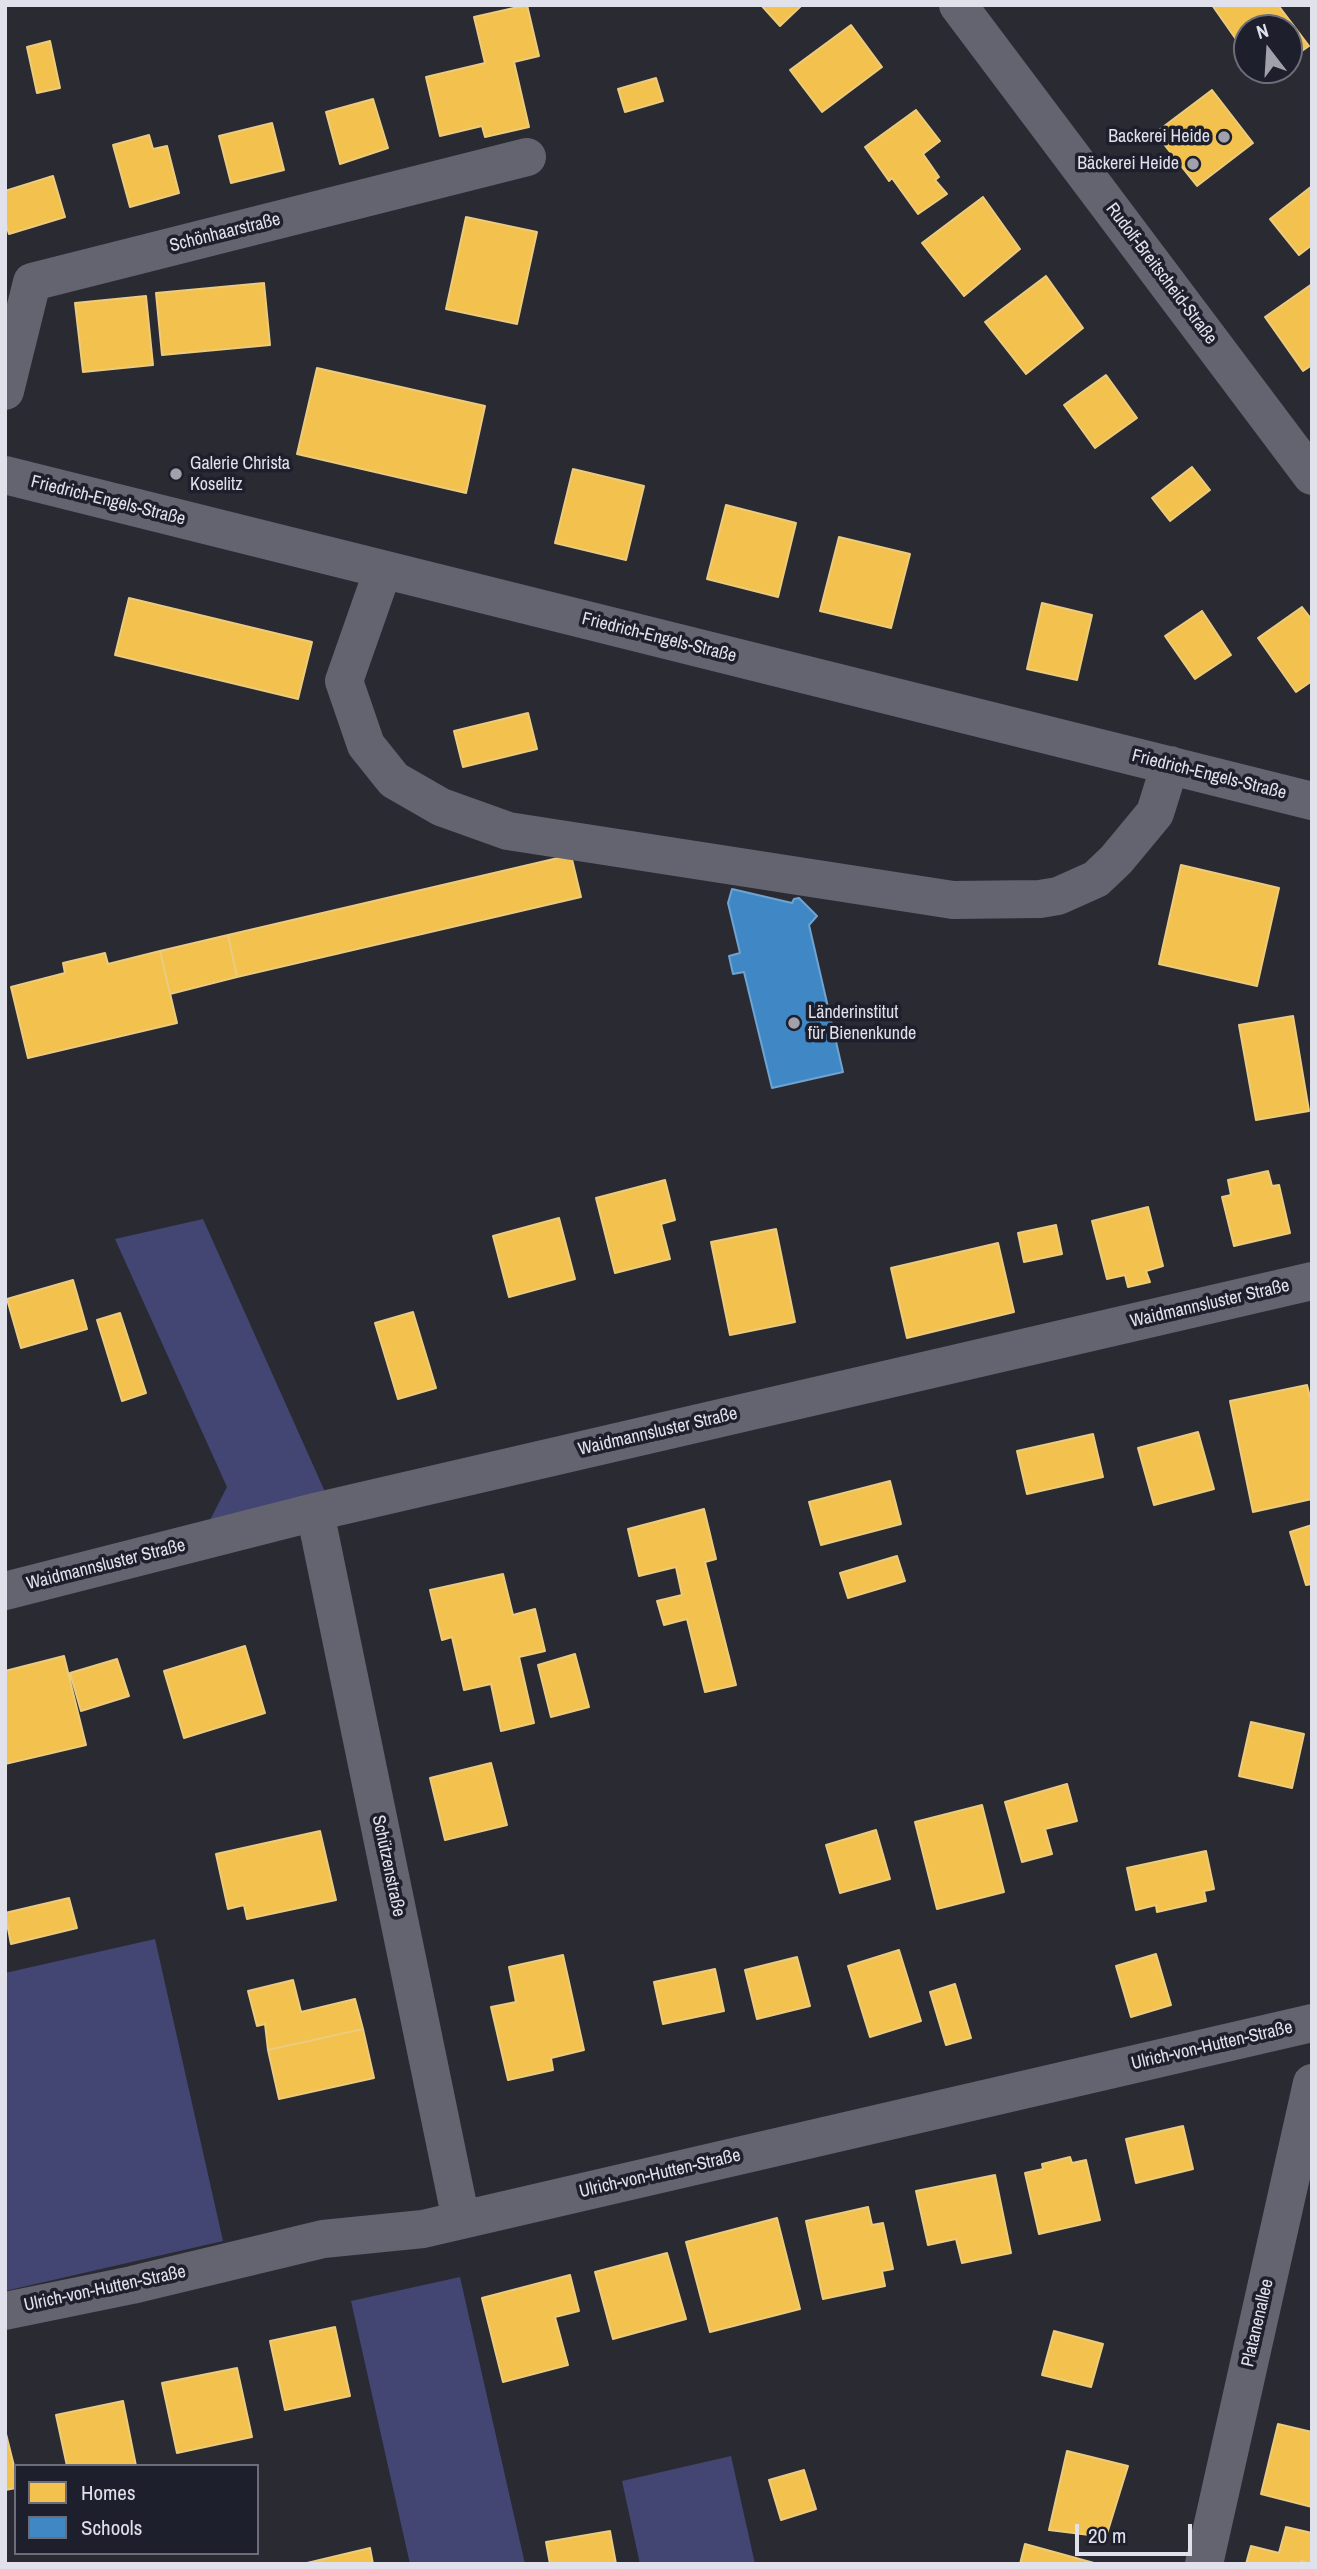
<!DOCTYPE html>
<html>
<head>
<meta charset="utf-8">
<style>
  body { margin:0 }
  #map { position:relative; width:1317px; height:2569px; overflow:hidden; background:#2a2b32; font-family:"Archivo Narrow",sans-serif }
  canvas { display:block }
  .frame { position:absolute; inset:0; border:7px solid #e0e1ea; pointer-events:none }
  .legend { position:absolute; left:14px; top:2464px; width:245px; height:91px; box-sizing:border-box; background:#1e1f2c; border:2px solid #6c6d78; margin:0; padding:9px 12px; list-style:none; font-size:21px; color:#e0e1ea }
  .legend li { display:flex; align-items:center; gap:14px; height:35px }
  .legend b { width:35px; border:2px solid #6c6d78 }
  .north { position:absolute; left:1233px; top:14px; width:70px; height:70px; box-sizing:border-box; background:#1e1f2c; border:2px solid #6c6d78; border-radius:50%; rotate:343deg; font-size:19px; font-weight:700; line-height:28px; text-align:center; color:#e0e1ea }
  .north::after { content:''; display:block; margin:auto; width:24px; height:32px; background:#a0a1aa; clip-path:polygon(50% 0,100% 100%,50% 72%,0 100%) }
  .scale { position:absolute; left:1075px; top:2524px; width:117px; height:32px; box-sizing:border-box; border:4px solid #e0e1ea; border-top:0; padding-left:9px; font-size:21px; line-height:24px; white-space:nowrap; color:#e0e1ea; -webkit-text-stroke:5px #1e1f2c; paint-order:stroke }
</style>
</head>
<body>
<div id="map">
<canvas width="1317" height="2569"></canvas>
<div class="frame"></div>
<ul class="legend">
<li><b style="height:19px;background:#f2c14e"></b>Homes</li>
<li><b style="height:19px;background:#3f88c5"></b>Schools</li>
</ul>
<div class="north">N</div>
<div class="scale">20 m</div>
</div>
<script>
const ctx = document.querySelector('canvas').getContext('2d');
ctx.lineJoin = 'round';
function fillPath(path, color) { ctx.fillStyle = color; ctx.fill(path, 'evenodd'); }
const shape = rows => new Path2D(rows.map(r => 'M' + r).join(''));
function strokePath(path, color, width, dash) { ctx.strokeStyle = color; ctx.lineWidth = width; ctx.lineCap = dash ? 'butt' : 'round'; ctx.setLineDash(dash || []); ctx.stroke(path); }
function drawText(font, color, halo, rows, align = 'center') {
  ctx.font = font + ' "Archivo Narrow",sans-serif'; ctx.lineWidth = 7; ctx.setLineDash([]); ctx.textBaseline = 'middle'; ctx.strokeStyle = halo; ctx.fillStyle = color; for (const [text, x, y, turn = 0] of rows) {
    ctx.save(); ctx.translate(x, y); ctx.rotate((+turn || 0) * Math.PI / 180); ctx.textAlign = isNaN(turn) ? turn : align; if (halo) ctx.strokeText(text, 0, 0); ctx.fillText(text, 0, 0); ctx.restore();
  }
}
fillPath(shape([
  [203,1219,326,1494,210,1520,227,1487,115,1239],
  [155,1939,223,2241,5,2291,5,1973],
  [460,2277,525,2564,410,2564,351,2301],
  [731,2456,755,2564,640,2564,622,2481]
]), '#434572');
const homes = shape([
  [527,5,539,56,514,62,529,127,485,137,482,126,440,136,426,77,485,63,474,17,527,5],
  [761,5,802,5,780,26,761,5],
  [1212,5,1278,5,1309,46,1289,60,1289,28,1247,28,1247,55,1212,5],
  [851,25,882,67,822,112,790,70,851,25],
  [50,41,60,88,37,93,27,47,50,41],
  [656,78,663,101,625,112,618,89,656,78],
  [1212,90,1253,143,1197,186,1155,133,1212,90],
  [373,99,388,148,340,164,326,112,373,99],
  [916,110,940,141,923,154,939,177,935,180,947,194,918,214,892,178,889,181,865,147,916,110],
  [272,123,284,170,231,183,219,136,272,123],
  [149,135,153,149,167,146,179,193,130,207,113,145,149,135],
  [53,176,65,217,9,234,5,221,5,191,53,176],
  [1312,186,1312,245,1299,255,1270,219,1312,186],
  [983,197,1020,249,964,296,922,243,983,197],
  [466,217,537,232,517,324,446,309,466,217],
  [1046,276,1083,328,1026,374,985,322,1046,276],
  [264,283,270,345,162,355,156,293,264,283],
  [1312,284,1312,365,1303,371,1265,317,1312,284],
  [146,296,153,365,83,372,75,303,146,296],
  [317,368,485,406,466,493,297,454,317,368],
  [1106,375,1137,418,1095,448,1064,405,1106,375],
  [1192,467,1210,490,1170,521,1152,498,1192,467],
  [573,469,644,486,626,560,555,543,573,469],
  [726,505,796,523,778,597,707,579,726,505],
  [839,537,910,554,891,628,820,611,839,537],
  [129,598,312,642,298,699,115,655,129,598],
  [1042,603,1092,615,1077,680,1027,669,1042,603],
  [1302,607,1312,620,1312,681,1296,692,1258,638,1302,607],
  [1202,611,1231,655,1195,679,1165,636,1202,611],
  [528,713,537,749,463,767,454,731,528,713],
  [571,855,581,897,237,977,228,935,571,855],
  [1181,865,1279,888,1257,986,1159,964,1181,865],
  [228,935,237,977,170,994,160,951,228,935],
  [160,951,177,1023,28,1058,11,987,65,973,63,963,105,953,108,964,160,951],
  [1293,1016,1309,1111,1256,1120,1239,1025,1293,1016],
  [1268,1171,1272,1186,1279,1185,1290,1233,1234,1246,1222,1197,1231,1195,1228,1180,1268,1171],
  [665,1180,675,1220,661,1224,670,1259,615,1273,596,1198,665,1180],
  [1148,1207,1163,1266,1146,1271,1150,1282,1128,1287,1125,1275,1107,1279,1092,1221,1148,1207],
  [559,1218,575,1279,509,1297,493,1236,559,1218],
  [1056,1225,1062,1254,1024,1262,1018,1233,1056,1225],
  [776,1229,795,1322,730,1335,711,1242,776,1229],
  [998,1243,1014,1312,907,1338,891,1268,998,1243],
  [73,1280,87,1329,21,1348,7,1299,73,1280],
  [413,1312,436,1388,398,1399,375,1323,413,1312],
  [120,1313,146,1393,122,1401,97,1320,120,1313],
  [1307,1385,1312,1405,1312,1499,1253,1512,1230,1401,1307,1385],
  [1198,1432,1214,1489,1154,1505,1138,1448,1198,1432],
  [1093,1434,1103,1477,1027,1494,1017,1451,1093,1434],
  [890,1481,901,1524,821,1545,809,1502,890,1481],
  [704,1509,716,1559,705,1562,736,1685,705,1692,687,1619,664,1625,657,1601,682,1595,676,1567,639,1576,628,1529,704,1509],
  [1312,1525,1312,1584,1306,1585,1290,1532,1312,1525],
  [897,1556,905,1581,848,1598,840,1573,897,1556],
  [503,1574,513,1615,535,1609,545,1651,519,1657,534,1723,501,1731,491,1684,464,1690,452,1637,442,1640,430,1590,503,1574],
  [245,1646,265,1713,184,1738,164,1671,245,1646],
  [575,1654,589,1707,551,1717,538,1665,575,1654],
  [64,1656,86,1745,5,1764,5,1671,64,1656],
  [117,1659,129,1696,81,1711,70,1673,117,1659],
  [1251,1722,1304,1734,1292,1788,1239,1776,1251,1722],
  [491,1763,507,1825,445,1840,430,1778,491,1763],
  [1067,1784,1077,1821,1045,1829,1052,1854,1022,1862,1005,1802,1067,1784],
  [982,1805,1004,1892,937,1909,915,1822,982,1805],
  [876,1830,890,1879,840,1893,826,1845,876,1830],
  [320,1831,336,1900,247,1919,244,1905,228,1909,216,1854,320,1831],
  [1206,1851,1214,1889,1204,1891,1206,1901,1157,1912,1156,1905,1136,1910,1127,1868,1206,1851],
  [69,1898,77,1928,11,1944,5,1913,69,1898],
  [899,1950,921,2021,870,2037,848,1966,899,1950],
  [1156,1954,1171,2005,1131,2017,1116,1966,1156,1954],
  [563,1955,584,2050,551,2058,553,2070,508,2080,491,2007,516,2002,509,1967,563,1955],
  [797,1957,810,2006,757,2019,745,1970,797,1957],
  [715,1969,724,2011,663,2024,654,1982,715,1969],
  [293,1980,301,2012,355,1999,363,2029,268,2050,265,2024,257,2026,248,1991,293,1980],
  [955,1984,971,2038,946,2045,930,1992,955,1984],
  [363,2029,374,2078,279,2099,268,2050,363,2029],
  [1183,2126,1193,2169,1136,2183,1126,2139,1183,2126],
  [1070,2157,1072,2163,1086,2160,1100,2220,1039,2234,1025,2173,1043,2169,1042,2164,1070,2157],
  [995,2175,1011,2253,962,2263,956,2239,928,2245,916,2191,995,2175],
  [868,2207,872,2225,883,2223,893,2269,882,2271,885,2286,823,2299,806,2221,868,2207],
  [777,2218,800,2309,710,2332,686,2242,777,2218],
  [667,2253,686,2319,613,2339,595,2272,667,2253],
  [570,2275,579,2311,555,2317,568,2365,503,2382,482,2298,570,2275],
  [335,2327,350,2396,285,2410,270,2341,335,2327],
  [1054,2331,1103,2344,1091,2387,1042,2375,1054,2331],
  [237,2368,252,2437,177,2453,162,2383,237,2368],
  [123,2401,136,2466,67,2466,56,2415,123,2401],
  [1278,2424,1312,2432,1312,2507,1261,2494,1278,2424],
  [5,2430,16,2474,16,2488,5,2490,5,2430],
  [1067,2451,1128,2466,1106,2537,1049,2530,1067,2451],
  [804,2470,816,2509,781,2520,769,2480,804,2470],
  [1286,2527,1312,2533,1312,2564,1301,2561,1300,2564,1246,2564,1251,2546,1279,2553,1286,2527],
  [610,2531,616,2564,550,2564,546,2542,610,2531],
  [1025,2544,1094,2563,1094,2564,1020,2564,1025,2544],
  [370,2548,373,2564,307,2564,307,2563,370,2548]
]);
fillPath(homes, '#f2c14e');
strokePath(homes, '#edcb7d', 2);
const schools = shape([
  [732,889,792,903,794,899,799,898,817,916,809,925,843,1072,772,1088,744,972,733,974,729,956,740,953,728,903,732,889]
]);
fillPath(schools, '#3f88c5');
strokePath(schools, '#6fa3d0', 2);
strokePath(shape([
  [958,5,1312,476],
  [5,391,32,282,527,157],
  [5,475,1312,801],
  [383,570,344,681,366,745,394,780,441,807,508,831,953,900,1040,899,1058,896,1096,879,1116,860,1155,813,1170,765],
  [315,1512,461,2220],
  [5,1591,315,1512,1312,1281],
  [5,2311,132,2285,323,2239,423,2229,1312,2023],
  [1204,2564,1312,2083]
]), '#63646f', 38);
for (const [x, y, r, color] of [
  [1224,137,7,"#a0a1aa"],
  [1193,164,7,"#a0a1aa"],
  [176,474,7,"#a0a1aa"],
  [794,1023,7,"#a0a1aa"]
]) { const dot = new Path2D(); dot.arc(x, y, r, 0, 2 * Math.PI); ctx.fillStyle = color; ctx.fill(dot); strokePath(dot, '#1e1f2c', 2.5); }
drawText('18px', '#e0e1ea', '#1e1f2c', [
  ["Backerei Heide",1210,137],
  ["Bäckerei Heide",1179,164],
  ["Galerie Christa",190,464,"left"],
  ["Koselitz",190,485,"left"],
  ["Länderinstitut",808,1013,"left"],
  ["für Bienenkunde",808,1034,"left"]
], 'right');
drawText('18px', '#e0e1ea', '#1e1f2c', [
  ["Schönhaarstraße",225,233,-14],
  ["Rudolf-Breitscheid-Straße",1161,274,53],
  ["Friedrich-Engels-Straße",108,501,14],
  ["Friedrich-Engels-Straße",659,638,14],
  ["Friedrich-Engels-Straße",1209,775,14],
  ["Waidmannsluster Straße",1210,1304,-13],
  ["Waidmannsluster Straße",658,1432,-13],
  ["Waidmannsluster Straße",106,1565,-14],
  ["Schützenstraße",388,1866,78],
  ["Ulrich-von-Hutten-Straße",1212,2046,-13],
  ["Ulrich-von-Hutten-Straße",660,2174,-13],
  ["Ulrich-von-Hutten-Straße",105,2289,-12],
  ["Platanenallee",1258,2323,-77]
]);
</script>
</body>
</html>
